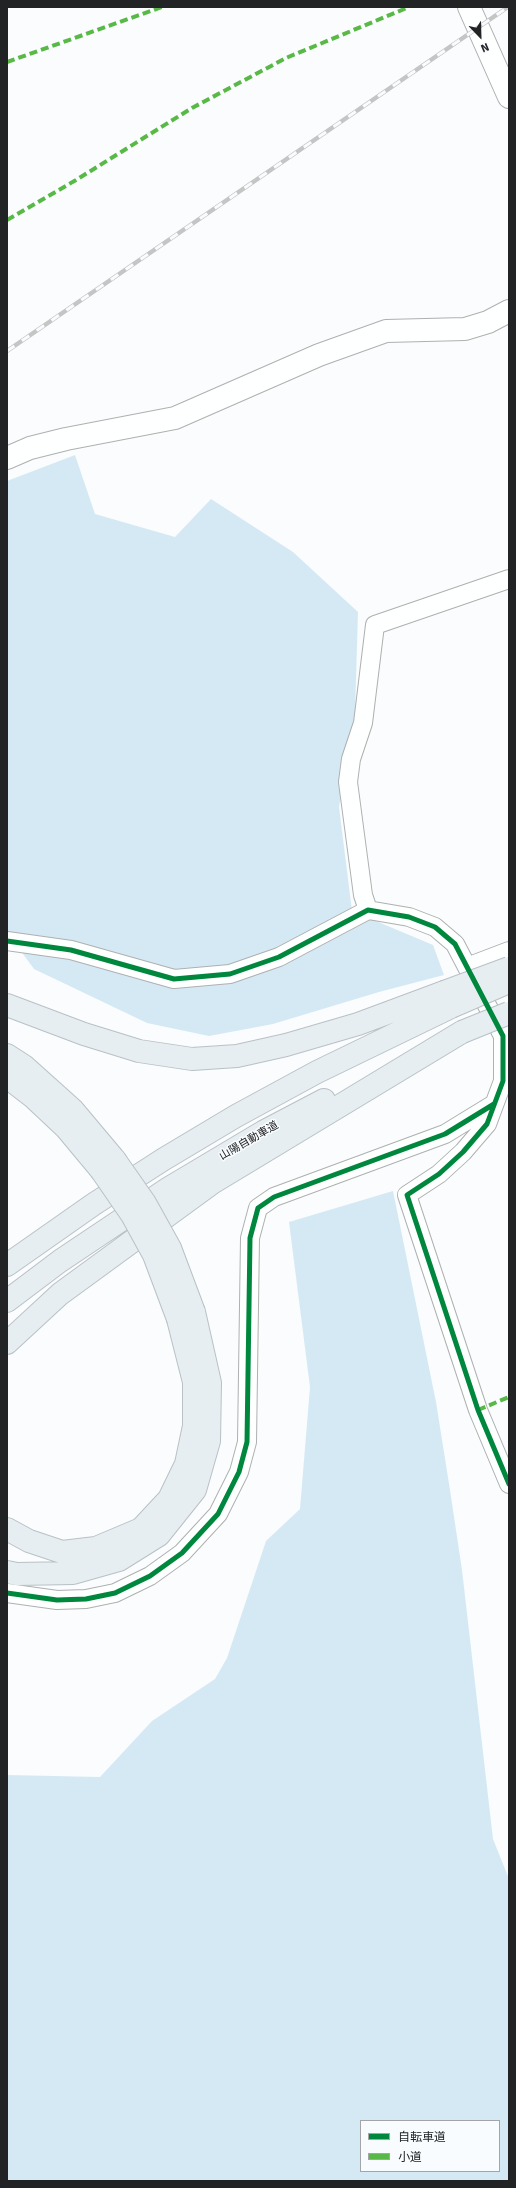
<!DOCTYPE html>
<html>
<head>
<meta charset="utf-8">
<style>
  body { margin:0 }
  #map { position:relative; width:516px; height:2188px; overflow:hidden; background:#fafcfd; font-family:Signika,"Noto Sans JP",sans-serif }
  canvas { display:block }
  .frame { position:absolute; inset:0; border:8px solid #212325; pointer-events:none }
  .legend { position:absolute; left:360px; top:2120px; width:140px; height:52px; box-sizing:border-box; background:#f9fcfe; border:1px solid #a3a5a7; margin:0; padding:5px 7px; list-style:none; font-size:12px; color:#212325 }
  .legend li { display:flex; align-items:center; gap:8px; height:20px }
  .legend b { width:20px; border:1px solid #a3a5a7 }
  .north { position:absolute; left:460px; top:16px; width:40px; height:40px; -webkit-text-stroke:3px #f9fcfe; paint-order:stroke; rotate:157deg; font-size:11px; font-weight:700; line-height:16px; text-align:center; color:#212325 }
  .north::after { content:''; display:block; margin:auto; width:14px; height:18px; background:#212325; clip-path:polygon(50% 0,100% 100%,50% 72%,0 100%) }
</style>
</head>
<body>
<div id="map">
<canvas width="516" height="2188"></canvas>
<div class="frame"></div>
<ul class="legend">
<li><b style="height:5px;background:#00873e"></b>自転車道</li>
<li><b style="height:5px;background:#58b947"></b>小道</li>
</ul>
<div class="north">N</div>
</div>
<script>
const ctx = document.querySelector('canvas').getContext('2d');
ctx.lineJoin = 'round';
function fillPath(path, color) { ctx.fillStyle = color; ctx.fill(path, 'evenodd'); }
const shape = rows => new Path2D(rows.map(r => 'M' + r).join(''));
function strokePath(path, color, width, dash) { ctx.strokeStyle = color; ctx.lineWidth = width; ctx.lineCap = dash ? 'butt' : 'round'; ctx.setLineDash(dash || []); ctx.stroke(path); }
function drawText(font, color, halo, rows, align = 'center') {
  ctx.font = font + ' Signika,"Noto Sans JP",sans-serif'; ctx.lineWidth = 3; ctx.setLineDash([]); ctx.textBaseline = 'middle'; ctx.strokeStyle = halo; ctx.fillStyle = color; for (const [text, x, y, turn = 0] of rows) {
    ctx.save(); ctx.translate(x, y); ctx.rotate((+turn || 0) * Math.PI / 180); ctx.textAlign = isNaN(turn) ? turn : align; if (halo) ctx.strokeText(text, 0, 0); ctx.fillText(text, 0, 0); ctx.restore();
  }
}
fillPath(shape([
  [75,455,95,514,175,537,211,499,293,552,358,612,355,713,339,807,352,911,433,945,444,975,379,992,273,1024,209,1036,147,1023,34,969,7,932,7,481],
  [393,1191,436,1402,450,1490,462,1570,493,1839,509,1879,509,2181,7,2181,7,1775,100,1777,152,1721,215,1679,227,1658,266,1541,300,1509,310,1387,289,1222],
  [361,2121,499,2121,499,2171,361,2171]
]), '#d5e9f5');
const minor = shape([
  [368,910,363,895,348,782,351,759,363,723,375,625,509,579],
  [7,941,71,950,174,979,230,974,279,957,368,910,409,917,435,927,455,944,503,1036,503,1081,487,1124,463,1152,439,1174,407,1195,478,1410,509,1484],
  [467,967,509,951],
  [7,1593,57,1600,86,1599,115,1593,150,1576,182,1553,218,1514,239,1472,247,1442,250,1238,258,1208,274,1197,445,1134,494,1104]
]);
const tertiary = shape([
  [469,7,509,97],
  [7,458,30,448,66,439,175,418,319,355,386,331,465,329,488,322,509,311]
]);
const motorway = shape([
  [7,1005,84,1034,139,1051,192,1059,237,1056,286,1045,358,1024,444,992],
  [7,1055,24,1066,73,1110,115,1160],
  [7,1077,33,1097,66,1128,101,1170],
  [7,1265,94,1204,164,1159,236,1116,317,1072,451,1007],
  [7,1301,60,1261,169,1188,263,1132,324,1100],
  [7,1343,60,1294,212,1183,462,1032],
  [7,1529,29,1541,62,1552,96,1548,141,1529,169,1499,186,1464,194,1426,194,1382,178,1319],
  [7,1572,17,1574,73,1573,119,1560,159,1535,195,1490,209,1441,210,1383,194,1312]
]);
strokePath(minor, '#aeb0b1', 20);
strokePath(tertiary, '#aeb0b1', 24);
strokePath(motorway, '#b9c1c6', 24);
strokePath(minor, '#feffff', 18);
strokePath(tertiary, '#feffff', 22);
strokePath(motorway, '#e6eef1', 22);
const rail = shape([
  [7,351,508,7]
]);
strokePath(rail, '#c4c5c5', 4.5);
strokePath(rail, '#f9fcfe', 3, [9]);
const motorwayBridge = shape([
  [444,992,509,968],
  [451,1007,509,982],
  [462,1032,509,1013],
  [115,1160,145,1203,170,1248,194,1312],
  [101,1170,132,1215,154,1255,178,1319]
]);
strokePath(motorwayBridge, '#b9c1c6', 24, []);
strokePath(motorwayBridge, '#e6eef1', 22);
strokePath(shape([
  [7,62,162,7],
  [7,220,76,180,192,108,286,58,409,7],
  [478,1410,509,1397]
]), '#58b947', 4, [8, 4]);
strokePath(shape([
  [7,941,71,950,174,979,230,974,279,957,368,910,409,917,435,927,455,944,503,1036,503,1081,487,1124,463,1152,439,1174,407,1195,478,1410,509,1484],
  [7,1593,57,1600,86,1599,115,1593,150,1576,182,1553,218,1514,239,1472,247,1442,250,1238,258,1208,274,1197,445,1134,494,1104]
]), '#00873e', 5);
drawText('11px', '#212325', '#f9fcfe', [
  ["山陽自動車道",249,1141,-30]
]);
</script>
</body>
</html>
